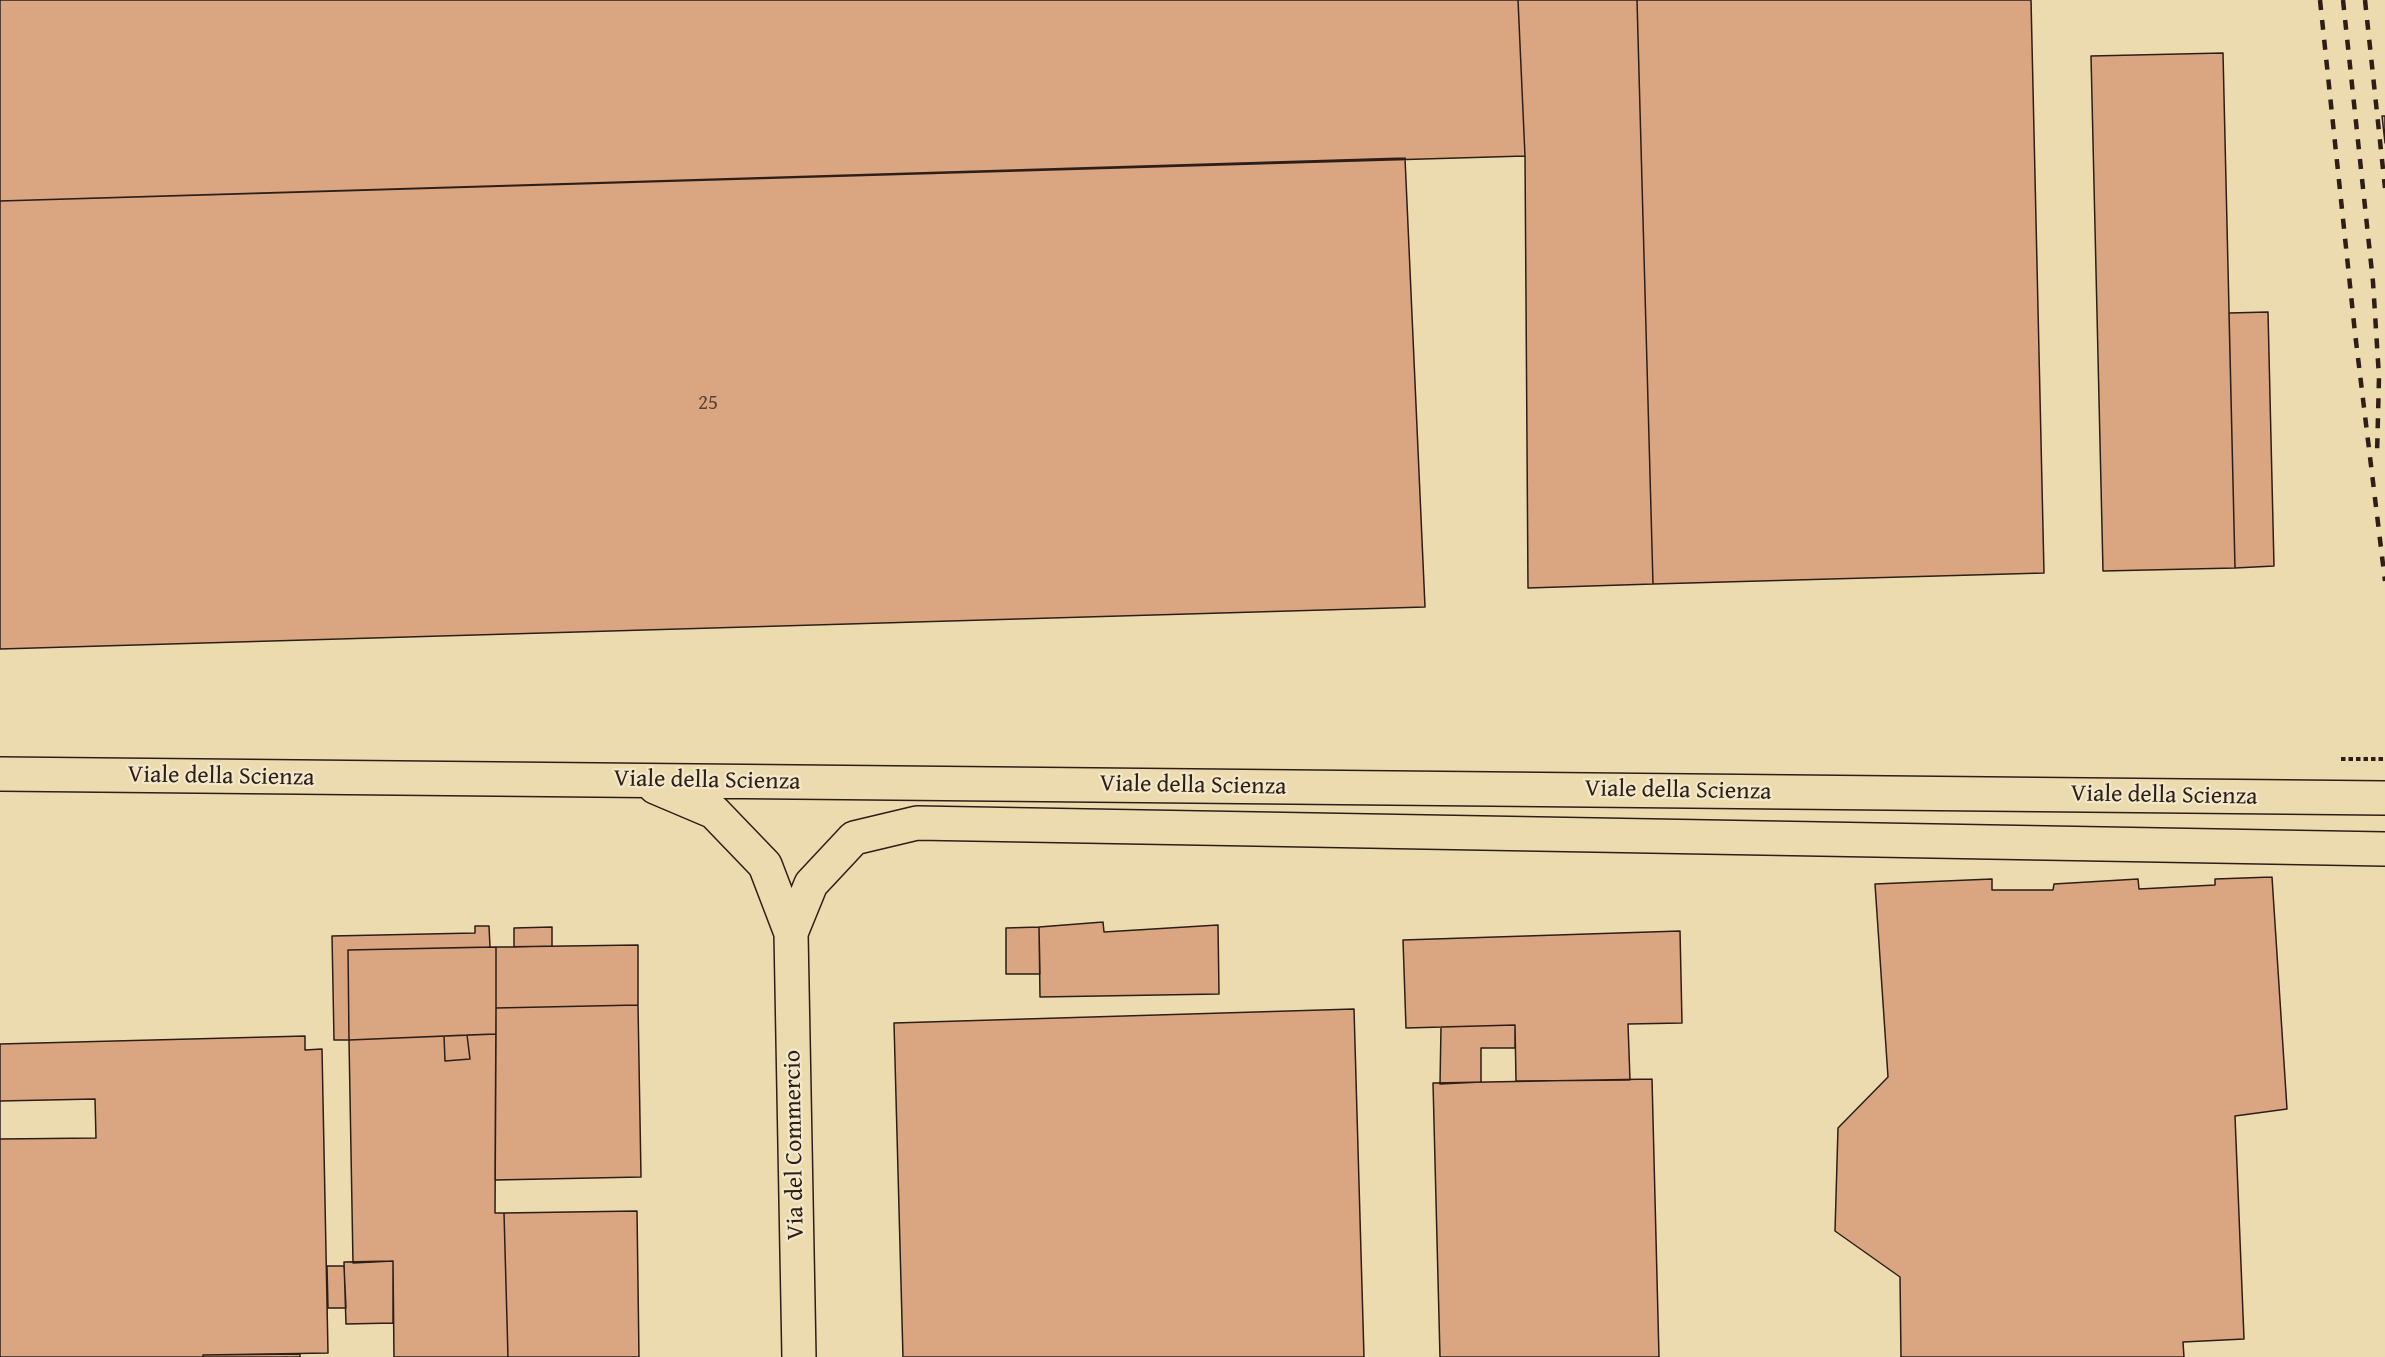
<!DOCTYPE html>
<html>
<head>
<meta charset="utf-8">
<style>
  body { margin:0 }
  canvas { display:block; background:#ecdbae }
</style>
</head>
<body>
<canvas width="2385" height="1357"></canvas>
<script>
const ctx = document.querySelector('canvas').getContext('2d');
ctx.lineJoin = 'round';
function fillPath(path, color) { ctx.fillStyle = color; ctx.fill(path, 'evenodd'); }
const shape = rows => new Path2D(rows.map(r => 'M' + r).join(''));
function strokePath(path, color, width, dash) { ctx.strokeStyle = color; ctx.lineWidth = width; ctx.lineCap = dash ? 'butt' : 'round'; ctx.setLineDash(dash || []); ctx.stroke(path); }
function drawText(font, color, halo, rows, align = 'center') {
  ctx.font = font + ' "Gentium Book Plus",serif'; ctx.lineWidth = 4.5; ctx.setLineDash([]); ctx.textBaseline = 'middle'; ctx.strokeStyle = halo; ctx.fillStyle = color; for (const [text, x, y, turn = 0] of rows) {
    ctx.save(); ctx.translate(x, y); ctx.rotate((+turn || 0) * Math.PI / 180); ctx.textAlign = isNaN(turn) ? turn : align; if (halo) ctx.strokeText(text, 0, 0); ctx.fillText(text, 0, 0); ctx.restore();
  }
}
const building = shape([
  [0,0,1518,0,1525,156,0,201,0,0],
  [1518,0,1637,0,1653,584,1528,588,1525,156,1518,0],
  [1637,0,2031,0,2044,573,1653,584,1637,0],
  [2223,53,2235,568,2103,571,2091,56,2223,53],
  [2382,116,2385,116,2385,143,2382,116],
  [1405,158,1425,607,0,649,0,201,1405,158],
  [2268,312,2274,566,2235,568,2229,313,2268,312],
  [2272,877,2287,1109,2235,1116,2244,1339,2183,1342,2184,1357,1901,1357,1900,1277,1835,1231,1838,1128,1888,1077,1875,884,1992,879,1992,890,2053,890,2054,884,2138,879,2139,889,2215,885,2215,879,2272,877],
  [1103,922,1104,932,1218,925,1219,994,1040,997,1039,927,1103,922],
  [475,926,489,926,490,947,348,950,349,1040,334,1040,332,936,475,933,475,926],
  [552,927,552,946,514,947,514,928,552,927],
  [1039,927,1040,974,1006,974,1006,928,1039,927],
  [1680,931,1682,1023,1628,1024,1630,1080,1516,1081,1515,1025,1406,1028,1403,940,1680,931],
  [638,945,638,1005,496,1008,496,947,638,945],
  [496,947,496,1034,349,1040,348,950,496,947],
  [638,1005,641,1177,495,1180,496,1008,638,1005],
  [1354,1009,1364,1357,903,1357,894,1023,1354,1009],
  [1515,1025,1515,1048,1481,1048,1481,1082,1440,1084,1441,1027,1515,1025],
  [496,1034,495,1213,504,1213,508,1357,394,1357,393,1261,353,1263,349,1040,444,1036,445,1061,470,1059,467,1035,496,1034],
  [467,1035,470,1059,445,1061,444,1036,467,1035],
  [305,1036,305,1050,322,1049,328,1353,203,1355,203,1357,0,1357,0,1044,305,1036],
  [1652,1079,1659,1357,1440,1357,1433,1083,1652,1079],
  [95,1099,96,1138,0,1139,0,1101,95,1099],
  [637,1211,639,1357,508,1357,504,1213,637,1211],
  [393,1261,393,1323,346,1324,344,1262,393,1261],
  [327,1266,344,1266,346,1308,328,1308,327,1266],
  [300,1354,300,1357,203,1357,203,1355,300,1354]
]);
fillPath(building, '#daa682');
strokePath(building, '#2d1e18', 1.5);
const primary = shape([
  [0,774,2385,798],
  [655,787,714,812,765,865,791,933,799,1357],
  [791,933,811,884,854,838,917,823,2385,849]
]);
strokePath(primary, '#2d1e18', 36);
strokePath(shape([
  [2341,759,2385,759]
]), '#2d1e18', 4, [4.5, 3]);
strokePath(primary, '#ecdbae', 33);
strokePath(shape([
  [2320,0,2355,333,2385,581],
  [2343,0,2373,282,2379,377,2377,456],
  [2365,0,2385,188]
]), '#2d1e18', 4.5, [10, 10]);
drawText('21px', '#584032', null, [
  ["25",708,404]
]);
drawText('24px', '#2d1e18', '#f3e8ca', [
  ["Viale della Scienza",221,777,1],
  ["Viale della Scienza",707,781,1],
  ["Viale della Scienza",1193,786,1],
  ["Viale della Scienza",1678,791,1],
  ["Viale della Scienza",2164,796,1],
  ["Via del Commercio",795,1145,-91]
]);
</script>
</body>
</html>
